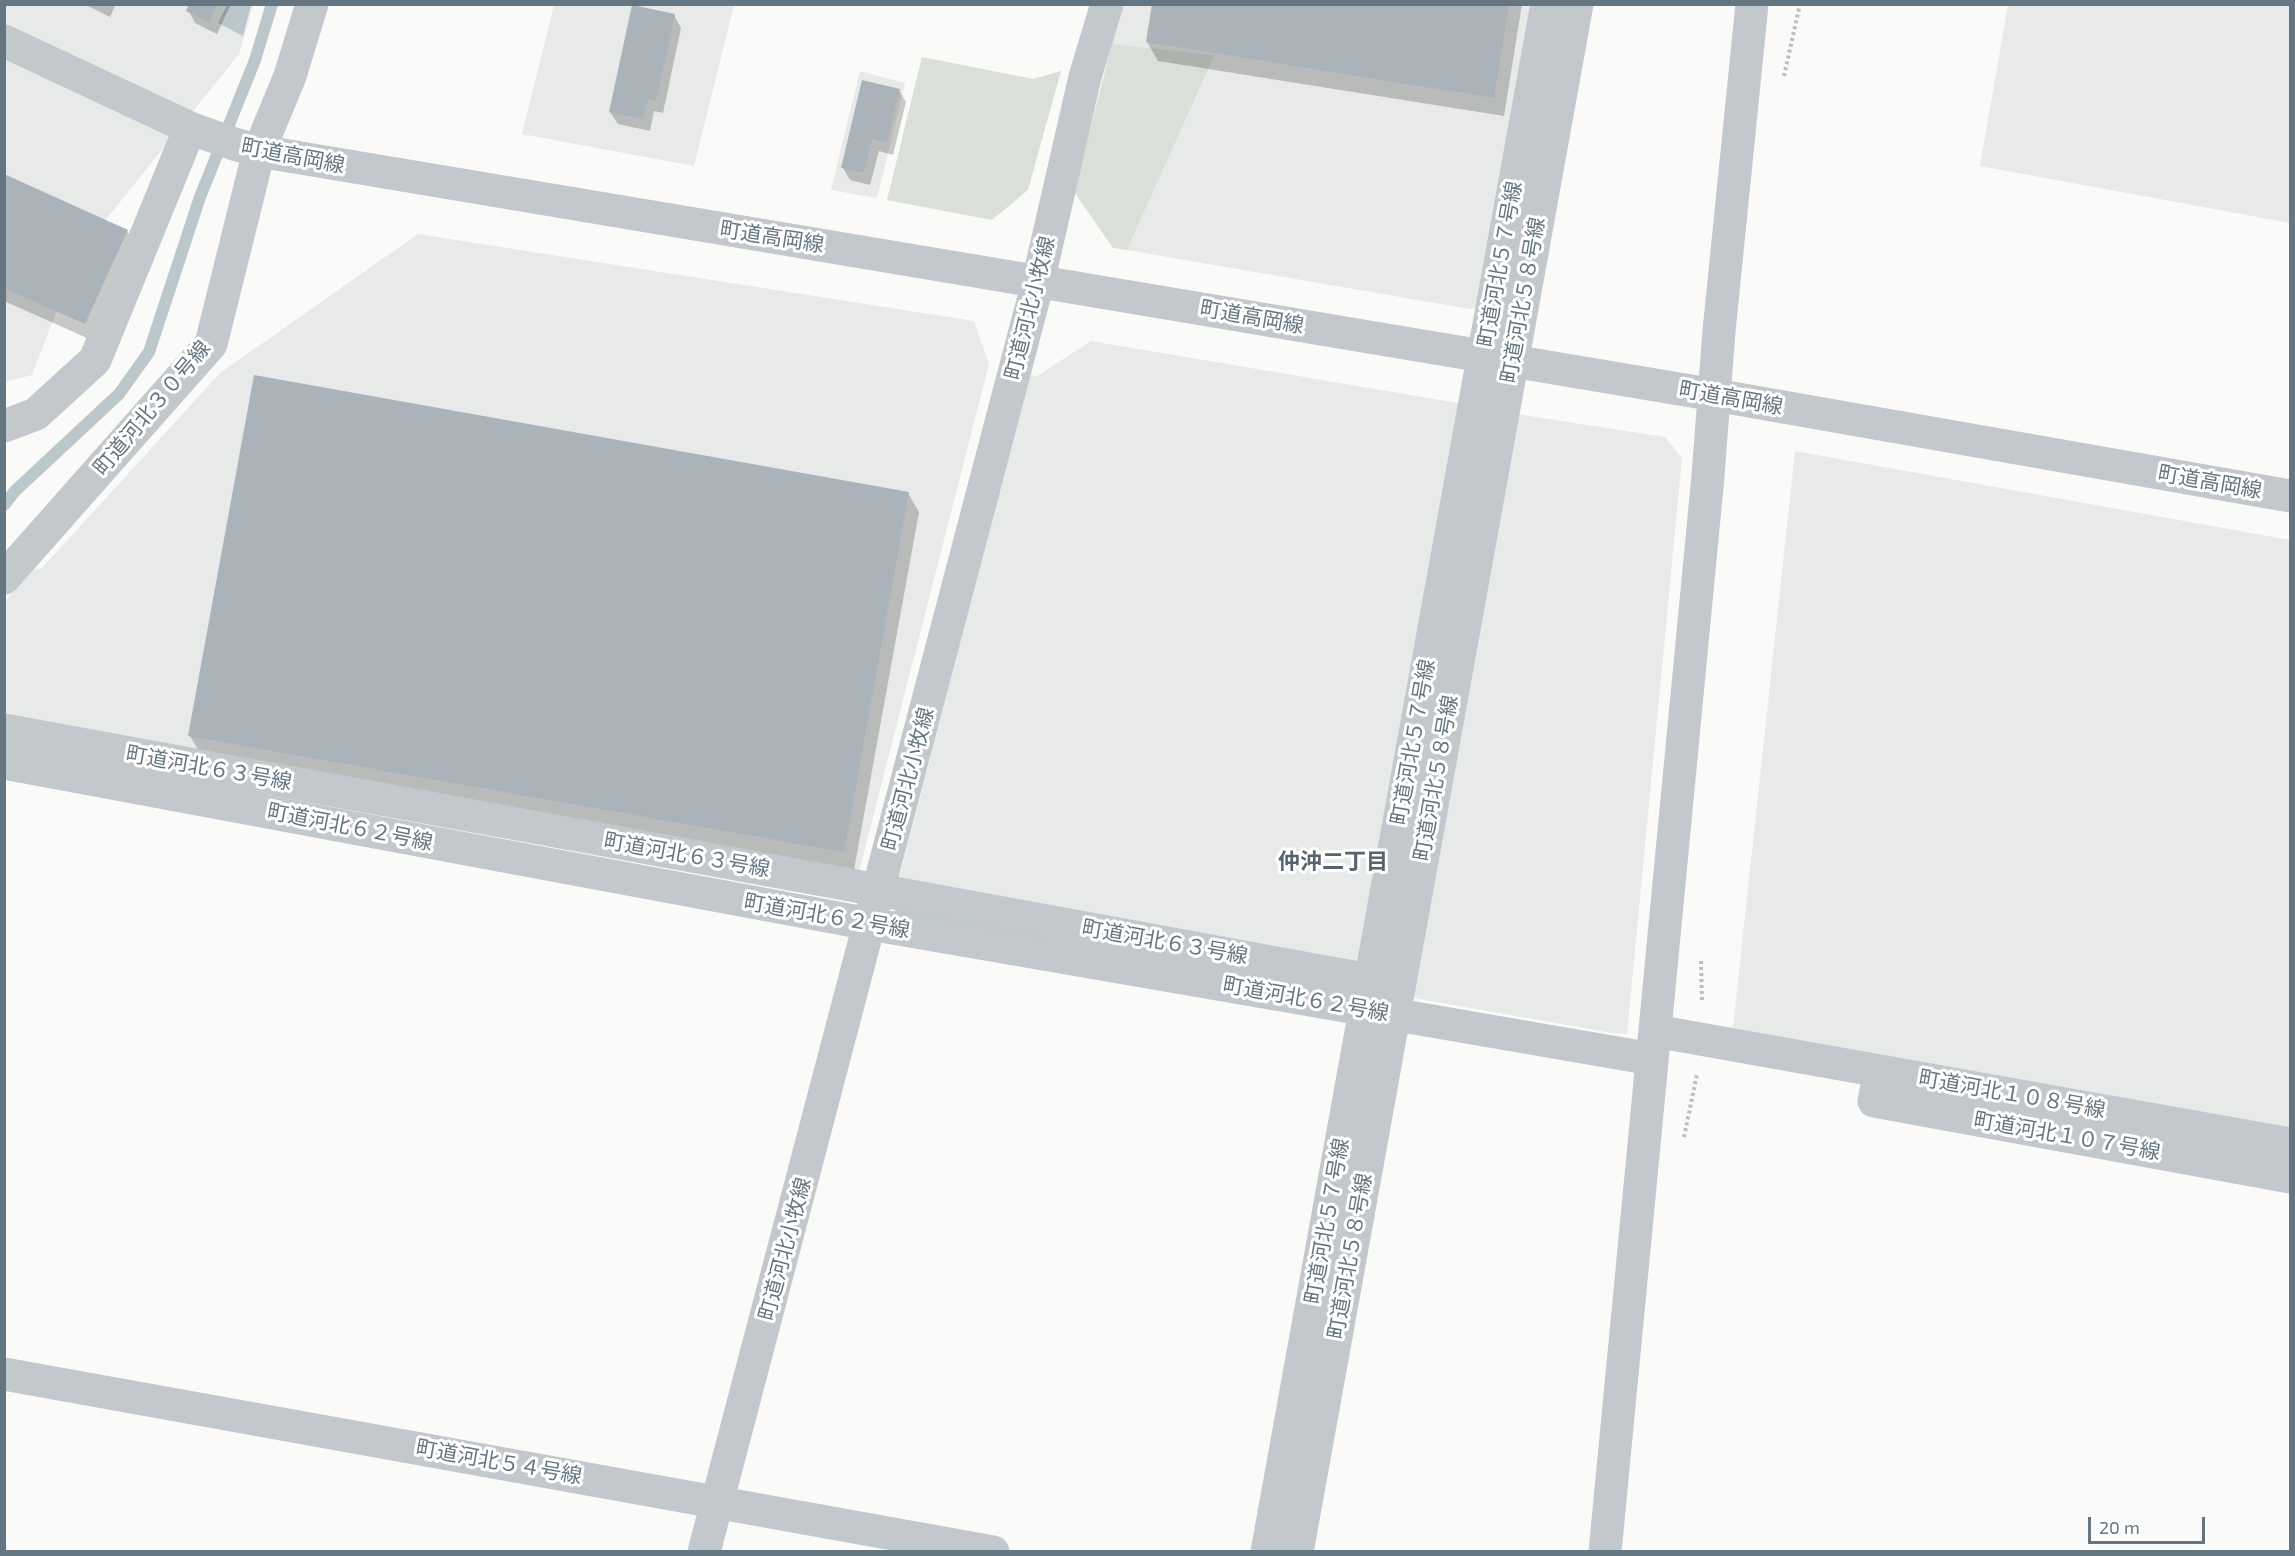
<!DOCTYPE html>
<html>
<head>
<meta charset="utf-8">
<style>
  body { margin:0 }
  #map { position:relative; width:2295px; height:1556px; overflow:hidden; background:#fafaf8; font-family:"Exo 2",sans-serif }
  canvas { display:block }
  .frame { position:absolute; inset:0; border:6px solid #657683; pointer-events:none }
  .scale { position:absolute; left:2088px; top:1517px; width:117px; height:27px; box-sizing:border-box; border:3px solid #657683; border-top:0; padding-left:8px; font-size:18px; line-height:21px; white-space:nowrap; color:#657683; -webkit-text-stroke:4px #fff; paint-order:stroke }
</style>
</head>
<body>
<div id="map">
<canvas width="2295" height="1556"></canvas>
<div class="frame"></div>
<div class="scale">20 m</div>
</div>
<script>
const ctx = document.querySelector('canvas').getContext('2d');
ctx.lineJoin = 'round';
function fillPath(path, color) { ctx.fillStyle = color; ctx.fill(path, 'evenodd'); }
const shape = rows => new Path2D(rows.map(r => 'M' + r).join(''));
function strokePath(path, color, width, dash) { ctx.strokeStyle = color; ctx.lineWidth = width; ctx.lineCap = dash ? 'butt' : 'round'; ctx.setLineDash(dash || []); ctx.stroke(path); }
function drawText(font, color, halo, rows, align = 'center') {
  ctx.font = font + ' "Exo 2","Noto Sans JP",sans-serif'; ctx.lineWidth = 6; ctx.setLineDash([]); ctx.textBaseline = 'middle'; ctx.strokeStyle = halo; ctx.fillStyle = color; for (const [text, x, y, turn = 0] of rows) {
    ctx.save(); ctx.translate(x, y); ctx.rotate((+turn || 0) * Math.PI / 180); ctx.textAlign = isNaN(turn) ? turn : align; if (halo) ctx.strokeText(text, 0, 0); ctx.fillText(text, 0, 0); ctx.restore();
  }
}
fillPath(shape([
  [5,5,253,5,239,54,79,253,32,375,5,382],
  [554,5,734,5,694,166,522,134],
  [1123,5,1533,5,1477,308,1470,309,1127,250,1215,56,1112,44],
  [2008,5,2290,5,2290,223,1980,166],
  [860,71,905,83,877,198,831,190],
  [418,234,974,321,989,364,859,872,5,718,4,606,9,596,33,570,42,568,220,373],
  [1091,341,1464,404,1364,964,899,879,1029,375,1037,376],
  [1510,413,1665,437,1682,458,1627,1034,1612,1033,1414,998],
  [1795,451,2290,540,2290,1185,1870,1076,1732,1037]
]), '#e8e9e9');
fillPath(shape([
  [1112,44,1215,55,1127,250,1113,248,1074,192],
  [922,57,1033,79,1061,71,1028,190,992,220,887,200]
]), '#dadfd7');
fillPath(shape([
  [227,5,251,5,243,36,218,23]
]), '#bbc7cb');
fillPath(shape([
  [84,4,116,4,110,17],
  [191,4,231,4,217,34,195,23,188,10],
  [1153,4,1522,4,1504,116,1158,61,1147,42],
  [674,15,681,28,663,113,654,111,650,131,618,124,610,112],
  [899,90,906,102,893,155,879,151,870,185,850,180,843,168],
  [4,176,127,231,138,250,96,342,4,301],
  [908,493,919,512,854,870,201,755,190,736]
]), '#0003');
strokePath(shape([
  [4,505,15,491,119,394,149,352,200,197,255,60,272,4],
  [901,912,1050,938]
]), '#bbc7cb', 12);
fillPath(shape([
  [189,4,218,4,209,22,186,11],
  [1152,4,1509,4,1494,98,1146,42],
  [632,5,675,14,656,101,648,99,643,119,609,112],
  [862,80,900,89,887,143,872,139,864,173,841,168],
  [4,174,128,230,85,324,4,288],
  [254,375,909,492,844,852,188,736]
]), '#aab3b9');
strokePath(shape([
  [1784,76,1800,4],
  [1701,961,1702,1001],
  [1684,1137,1697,1074]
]), '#bbbfc2', 4, [3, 3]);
strokePath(shape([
  [4,41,190,128,234,144,259,151,1715,395,2290,496],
  [4,426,36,414,95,360,190,128],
  [4,578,211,344,259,151,290,76,312,4],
  [4,730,1369,980],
  [4,763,870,924,1652,1059],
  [1655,1031,2290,1144],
  [1880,1071,1874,1101,2290,1177],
  [4,1374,993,1552],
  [704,1552,1038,282,1085,77,1107,4],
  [1267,1552,1547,4],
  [1297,1552,1577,4],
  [1605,1552,1708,476,1719,331,1752,4]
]), '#c3c8cc', 33);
drawText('21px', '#657683', '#fff', [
  ["町道高岡線",293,156,11],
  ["町道高岡線",772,237,9],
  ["町道河北５７号線",1500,264,-80],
  ["町道河北５８号線",1523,300,-80],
  ["町道河北小牧線",1030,308,-76],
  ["町道高岡線",1252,317,10],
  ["町道高岡線",1731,398,10],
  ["町道河北３０号線",152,408,-50],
  ["町道高岡線",2210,482,10],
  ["町道河北５７号線",1413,742,-80],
  ["町道河北６３号線",209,768,10],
  ["町道河北５８号線",1436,778,-80],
  ["町道河北小牧線",908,779,-75],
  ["町道河北６２号線",350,827,11],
  ["町道河北６３号線",687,855,10],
  ["町道河北６２号線",827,916,10],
  ["町道河北６３号線",1165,942,10],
  ["町道河北６２号線",1306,999,10],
  ["町道河北１０８号線",2012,1094,10],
  ["町道河北１０７号線",2067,1136,10],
  ["町道河北５７号線",1327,1221,-80],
  ["町道河北小牧線",785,1249,-75],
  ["町道河北５８号線",1350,1256,-80],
  ["町道河北５４号線",499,1462,10]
]);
drawText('bold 22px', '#57646e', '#fff', [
  ["仲沖二丁目",1333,862]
]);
</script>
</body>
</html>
